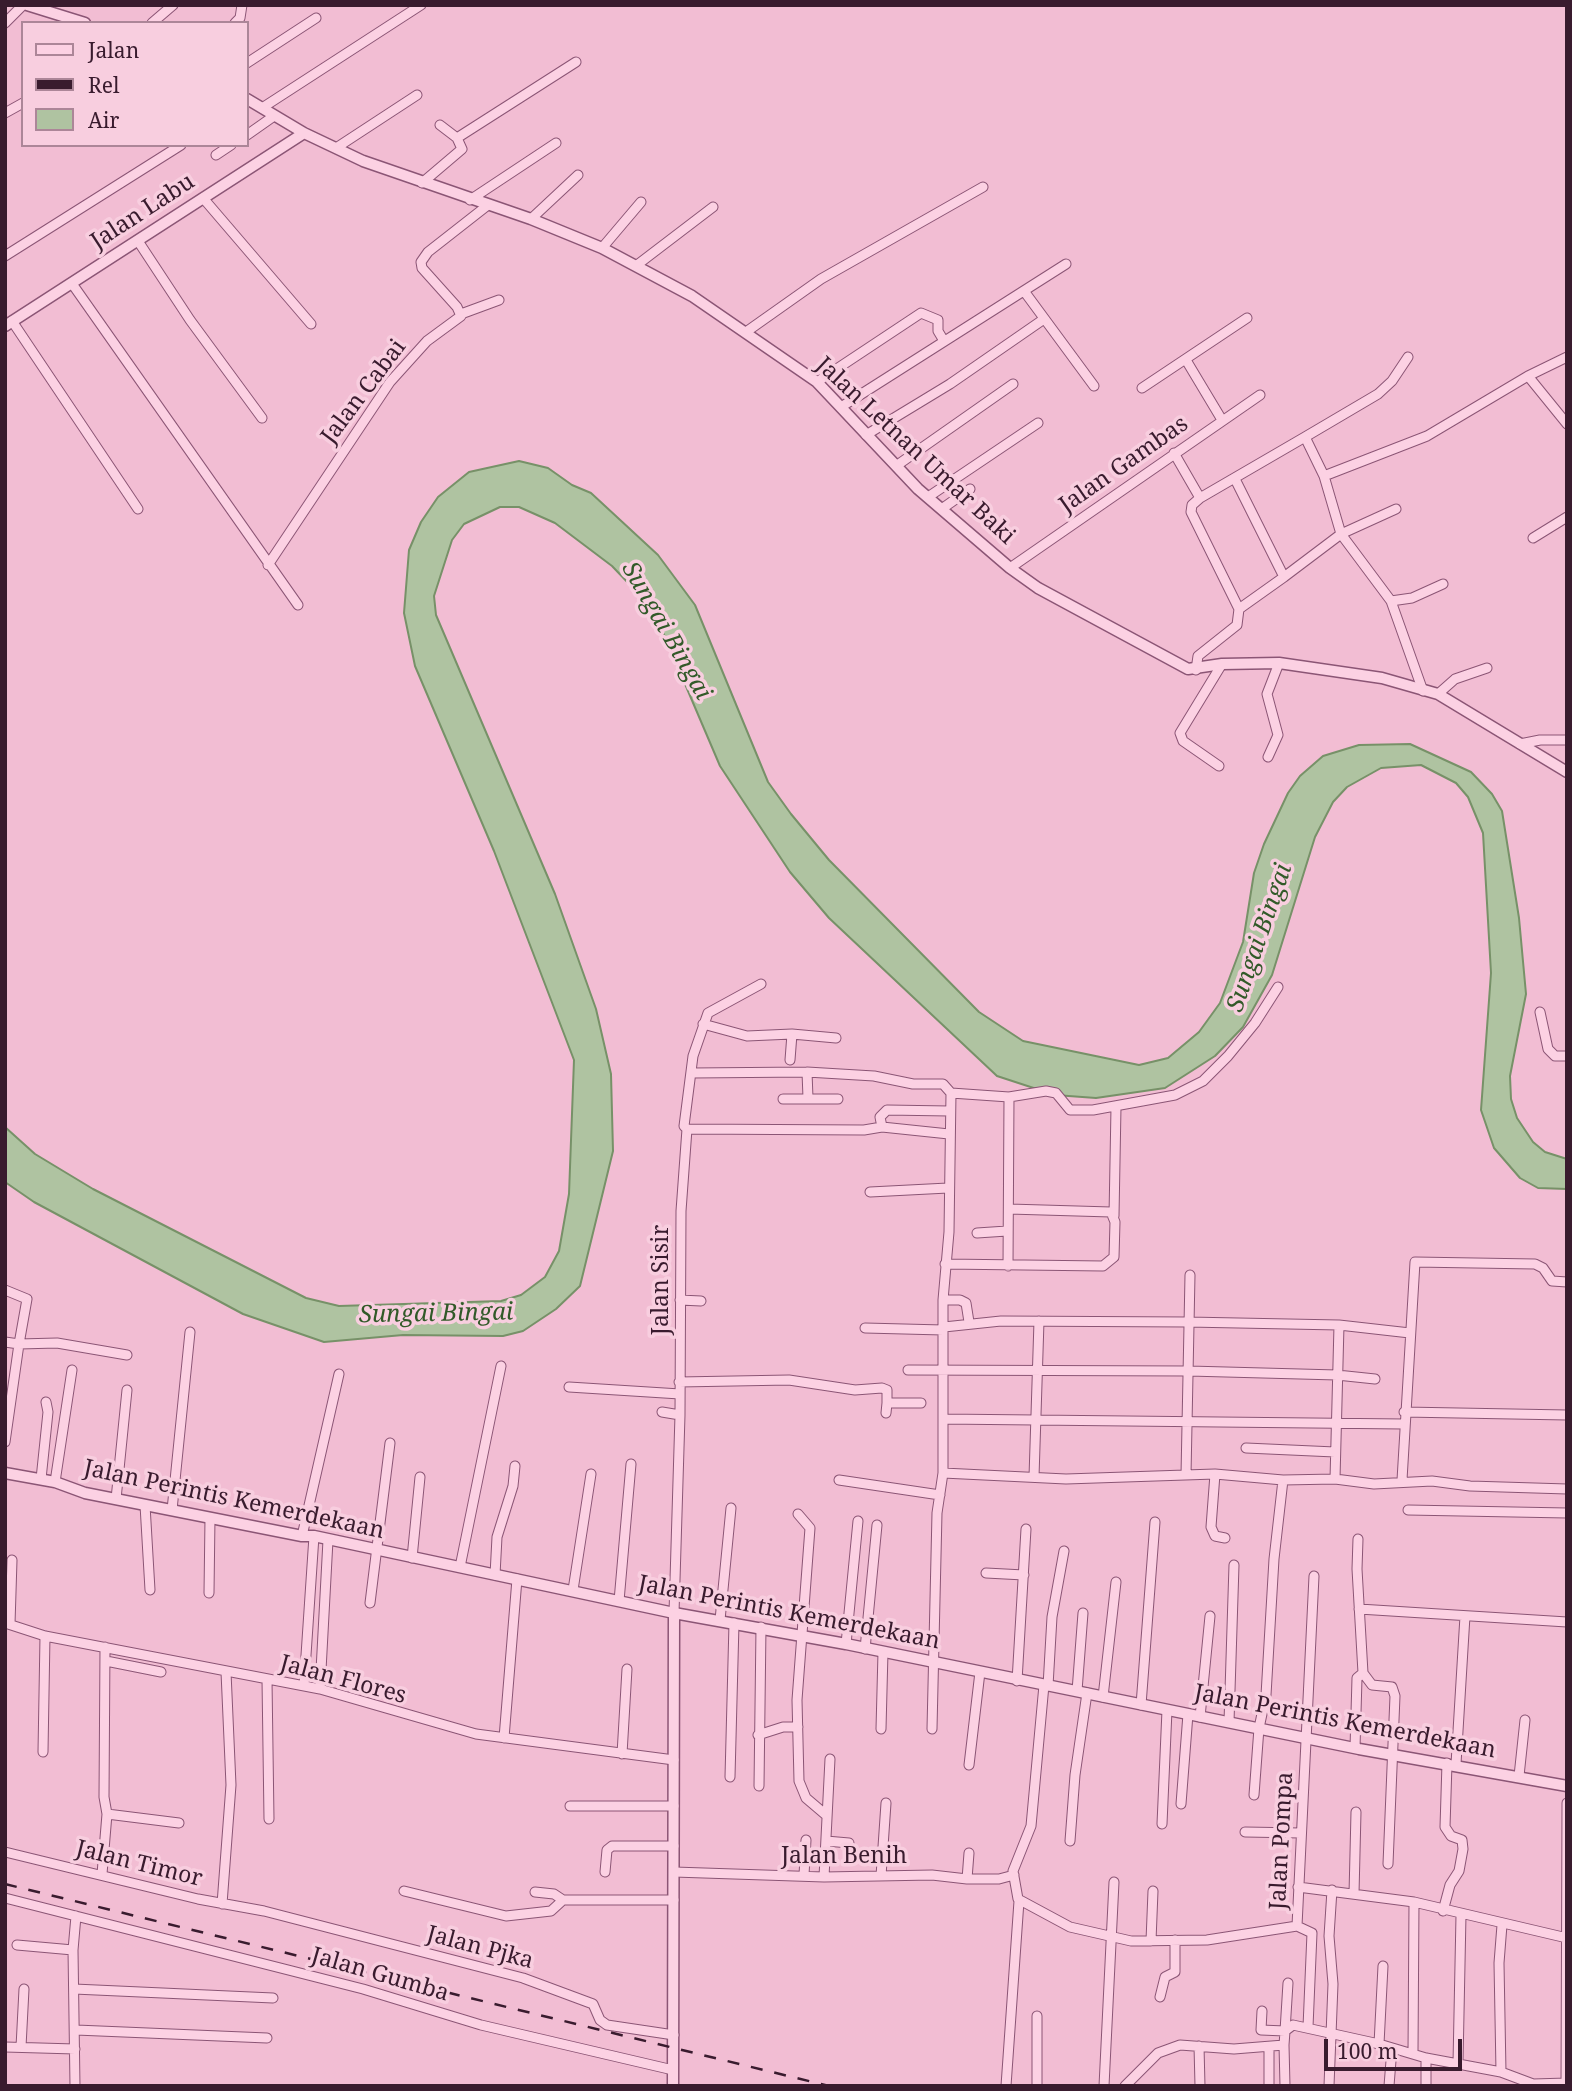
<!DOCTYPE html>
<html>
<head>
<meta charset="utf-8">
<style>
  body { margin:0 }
  #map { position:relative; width:1572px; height:2091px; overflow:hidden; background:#f2bdd3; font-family:"Noto Serif",serif }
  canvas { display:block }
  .frame { position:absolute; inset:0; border:7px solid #391b2e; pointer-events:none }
  .legend { position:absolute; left:21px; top:21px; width:228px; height:126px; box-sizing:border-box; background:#f8cedf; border:2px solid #ac8698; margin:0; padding:9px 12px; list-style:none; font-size:21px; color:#391b2e }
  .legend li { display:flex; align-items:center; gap:14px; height:35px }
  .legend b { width:35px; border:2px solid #ac8698 }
  .scale { position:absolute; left:1324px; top:2039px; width:138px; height:32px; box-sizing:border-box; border:4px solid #391b2e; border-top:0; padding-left:9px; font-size:21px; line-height:24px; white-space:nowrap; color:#391b2e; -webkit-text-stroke:5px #f8cedf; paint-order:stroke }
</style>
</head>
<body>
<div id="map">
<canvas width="1572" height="2091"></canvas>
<div class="frame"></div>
<ul class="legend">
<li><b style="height:9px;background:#fcd1e3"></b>Jalan</li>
<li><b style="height:9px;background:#391b2e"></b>Rel</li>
<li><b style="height:19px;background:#afc3a1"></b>Air</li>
</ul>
<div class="scale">100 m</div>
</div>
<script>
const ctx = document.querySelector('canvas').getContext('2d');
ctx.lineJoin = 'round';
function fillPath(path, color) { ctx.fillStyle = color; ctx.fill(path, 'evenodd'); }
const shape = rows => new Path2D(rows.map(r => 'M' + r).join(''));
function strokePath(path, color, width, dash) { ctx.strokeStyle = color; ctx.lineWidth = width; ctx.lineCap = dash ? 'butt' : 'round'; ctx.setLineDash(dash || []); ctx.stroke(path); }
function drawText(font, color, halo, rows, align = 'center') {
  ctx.font = font + ' "Noto Serif",serif'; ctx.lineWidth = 7; ctx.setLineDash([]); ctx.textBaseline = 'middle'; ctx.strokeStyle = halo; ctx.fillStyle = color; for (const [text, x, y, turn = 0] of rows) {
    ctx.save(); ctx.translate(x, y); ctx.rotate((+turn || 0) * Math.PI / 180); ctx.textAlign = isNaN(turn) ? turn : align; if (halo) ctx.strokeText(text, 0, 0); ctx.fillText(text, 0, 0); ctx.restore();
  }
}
const water = shape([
  [519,461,548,468,572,485,591,493,658,555,695,605,768,782,791,814,829,860,979,1012,1023,1041,1139,1065,1168,1058,1199,1032,1220,1003,1243,942,1254,873,1264,844,1288,793,1300,776,1323,756,1359,745,1410,744,1471,772,1492,794,1502,811,1519,918,1526,994,1510,1076,1511,1099,1517,1118,1533,1142,1545,1152,1567,1159,1567,1189,1538,1188,1520,1178,1494,1148,1481,1110,1491,973,1483,833,1468,797,1456,783,1421,765,1381,768,1347,787,1333,802,1315,837,1272,975,1243,1027,1215,1056,1165,1088,1096,1098,1055,1095,997,1076,829,918,790,872,720,766,653,609,612,566,555,523,519,507,500,507,464,524,452,540,434,596,436,615,555,894,596,1009,611,1074,613,1151,580,1286,556,1309,523,1331,503,1336,403,1335,324,1342,243,1314,34,1202,5,1182,5,1127,35,1154,93,1189,306,1298,339,1306,501,1301,521,1295,545,1277,559,1251,569,1194,574,1060,494,851,415,666,404,613,409,550,421,522,438,497,469,472,519,461]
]);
fillPath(water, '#afc3a1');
strokePath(water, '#779168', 2);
const minor = shape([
  [5,23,23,5],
  [152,23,173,5],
  [235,23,240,18,242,5],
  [247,63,316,18],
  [262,108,421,5],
  [5,113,23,103],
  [247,135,274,116],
  [457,138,576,62],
  [336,148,417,95],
  [216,155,231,145],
  [422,183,462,149,457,138,440,125],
  [203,198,311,324],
  [470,200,556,143],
  [531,219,578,175],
  [138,241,190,320,262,418],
  [602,248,641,202],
  [5,256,181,145],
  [637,265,713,207],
  [73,285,298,605],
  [1024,291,1094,386],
  [461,314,499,300],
  [12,321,138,509],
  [746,332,821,279,983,187],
  [1186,360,1222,420],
  [1528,376,1567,424],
  [817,382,921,313,938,320,938,331,944,341],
  [1142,388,1247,318],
  [841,407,1066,264],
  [866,435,950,384,1044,319],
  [1305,437,1378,394,1392,381,1408,357],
  [1174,453,1200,498,1305,437,1324,476,1341,534,1391,601],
  [896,466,1013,384],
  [1324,476,1427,436,1528,376,1567,357],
  [1235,479,1284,577,1341,534,1396,509],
  [928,497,1038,423],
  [1200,498,1192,505,1191,512,1239,609,1284,577],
  [943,508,970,489],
  [1533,538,1567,517],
  [268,565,390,382,427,341,461,316,457,307,422,268,421,262,428,252,488,205],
  [1010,568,1260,395],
  [1196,670,1198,656,1237,625,1239,609],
  [1423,691,1391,601,1412,598,1443,584],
  [1438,694,1455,679,1487,668],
  [1520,744,1540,740,1567,740],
  [1268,757,1278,735,1267,694,1279,663],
  [1219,766,1183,741,1180,733,1222,664],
  [1540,1012,1548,1049,1555,1056,1567,1056],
  [703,1024,747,1036,792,1034,790,1060],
  [792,1034,836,1038],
  [807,1072,808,1098],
  [692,1073,807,1072,874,1076,913,1084,943,1084,951,1093,949,1232,943,1300,943,1473,937,1513,932,1729],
  [951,1093,1009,1097,1046,1091,1056,1093,1070,1110,1093,1110,1175,1095,1203,1081,1228,1056,1255,1023,1278,987],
  [783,1099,838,1099],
  [882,1127,880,1117,887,1110,949,1111],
  [687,1129,864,1130,882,1127,949,1134],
  [870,1192,948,1188],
  [1114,1216,1116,1107],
  [977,1233,1007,1231],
  [945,1264,1103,1266,1114,1257,1115,1222,1111,1212,1009,1209],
  [1008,1266,1009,1097],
  [5,1290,27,1299,19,1344,57,1343,127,1355],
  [680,1300,701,1301],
  [943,1300,960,1300,966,1303,969,1322],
  [944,1327,1001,1321,1188,1322,1339,1325,1410,1333],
  [865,1328,943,1330],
  [5,1342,19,1344,5,1442],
  [908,1370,1189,1371,1337,1375,1375,1379],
  [679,1382,789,1380,855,1390,882,1388,887,1390,887,1403],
  [569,1387,680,1394],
  [662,1412,680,1415],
  [1404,1412,1567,1415],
  [886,1413,887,1403,921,1403],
  [943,1419,1404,1424],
  [1246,1448,1335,1452],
  [943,1473,1066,1479,1215,1474,1283,1480,1335,1479,1374,1484,1432,1481,1470,1486,1567,1489],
  [1215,1474,1211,1527,1215,1536,1225,1538],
  [1186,1475,1190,1275],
  [1034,1477,1039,1321],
  [41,1479,48,1412,46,1402],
  [1335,1479,1339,1325],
  [839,1480,940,1495],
  [1402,1480,1415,1262,1535,1264,1543,1268,1552,1281,1567,1282],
  [55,1482,72,1370],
  [116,1499,127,1390],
  [145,1505,150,1590],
  [172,1510,190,1332],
  [1408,1510,1567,1513],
  [798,1514,810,1528,797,1700,799,1781,806,1798,826,1815],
  [302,1536,339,1374],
  [1358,1539,1357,1569,1363,1673,1372,1685,1392,1687,1395,1696,1388,1864],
  [412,1558,420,1477],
  [460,1567,501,1366],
  [986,1573,1024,1575],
  [495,1575,497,1537,513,1486,515,1466],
  [573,1590,591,1474],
  [209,1593,210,1518],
  [619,1601,631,1464],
  [370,1603,390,1443],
  [1359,1609,1567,1622],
  [674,1613,680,1415,681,1211,687,1129,684,1126,693,1056,708,1013,761,984],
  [720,1620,731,1508],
  [5,1623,45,1636,320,1689,476,1734,674,1760],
  [10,1624,12,1560],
  [846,1644,858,1521],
  [865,1649,877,1525],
  [106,1661,161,1672],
  [267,1680,269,1819],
  [1017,1681,1026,1529],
  [304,1685,314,1536],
  [1044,1685,1031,1826,1013,1871,1018,1899,1070,1927,1131,1941,1207,1940,1297,1926],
  [1048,1686,1052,1617,1064,1551],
  [320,1689,328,1540],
  [1077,1691,1083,1613],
  [1103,1697,1116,1582],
  [1141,1705,1155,1522],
  [1200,1717,1210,1616],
  [1229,1722,1234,1565],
  [881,1729,883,1652],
  [758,1735,783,1727,798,1727],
  [504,1738,517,1579],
  [1355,1748,1357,1678,1363,1673],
  [43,1752,45,1636],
  [622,1754,627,1669],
  [1456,1764,1465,1616],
  [969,1765,980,1672],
  [1519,1776,1525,1720],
  [730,1777,734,1623],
  [759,1786,761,1627],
  [1254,1795,1259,1728,1266,1695,1274,1559,1283,1480],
  [1181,1804,1188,1714],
  [570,1806,674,1806],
  [107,1814,179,1823],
  [1162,1824,1167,1710],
  [1245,1832,1301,1833],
  [826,1841,849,1843],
  [1070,1841,1075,1775,1087,1693],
  [5,1852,198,1899,264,1911,523,1978,593,2004,600,2020,607,2025,674,2035],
  [605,1872,607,1850,612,1846,674,1846],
  [674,1872,824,1877,932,1875,967,1879,999,1879,1014,1875],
  [102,1874,107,1814,104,1797,105,1647],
  [804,1875,806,1840],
  [881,1876,886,1803],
  [824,1877,830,1759],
  [967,1879,969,1853],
  [1298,1887,1414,1902,1567,1938],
  [404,1891,506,1916,551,1911,563,1900,674,1900],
  [535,1892,554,1894,563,1900],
  [1354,1894,1356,1812],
  [5,1898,363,1989,481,2025,673,2070],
  [222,1904,231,1785,226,1672],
  [1443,1911,1450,1885,1459,1871,1463,1849,1462,1840,1451,1836,1445,1827,1447,1763],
  [1297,1926,1314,1576],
  [1297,1926,1312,1933,1308,2027],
  [1151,1941,1153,1891],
  [17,1945,73,1950],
  [74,1989,273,1998],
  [1160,1997,1165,1977,1175,1972,1175,1940],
  [1262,2011,1261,2030,1285,2031,1288,1983],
  [76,2030,267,2038],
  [1379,2044,1383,1966],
  [1284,2045,1285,2086],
  [1199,2046,1200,2086],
  [5,2047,75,2049],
  [21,2047,24,1989],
  [1413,2052,1414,1902],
  [1426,2058,1426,2086],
  [1458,2063,1461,1915],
  [1501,2072,1499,1963,1502,1925],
  [75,2086,73,1950,76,1916],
  [1006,2086,1019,1901],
  [1037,2086,1037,2016],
  [1104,2086,1114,1882],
  [1125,2086,1158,2053,1180,2045,1234,2049,1284,2045,1285,2031,1293,2025,1379,2044,1426,2058,1501,2072,1533,2084,1567,2083],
  [1269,2086,1269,2047],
  [1329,2086,1333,1984,1329,1936,1332,1890],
  [1389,2086,1392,2048],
  [1566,2086,1567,1803]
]);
const tertiary = shape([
  [27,5,85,23],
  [247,99,304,133,363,161,531,219,602,248,692,296,817,382,918,489,1010,568,1038,588,1188,669,1222,664,1279,663,1382,678,1438,694,1567,772],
  [5,326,304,133],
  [5,1473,55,1482,85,1493,302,1536,314,1536,674,1613,846,1644,1359,1749,1567,1786],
  [673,2086,674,1613]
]);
strokePath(minor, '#8b5575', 11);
strokePath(tertiary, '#8b5575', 13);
strokePath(minor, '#fcd1e3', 9);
strokePath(tertiary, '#fcd1e3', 10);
strokePath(shape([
  [5,1884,829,2086]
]), '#391b2e', 2.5, [12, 12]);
drawText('23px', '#391b2e', '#f8cedf', [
  ["Jalan Labu",143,212,-33],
  ["Jalan Cabai",364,392,-53],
  ["Jalan Letnan Umar Baki",915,451,43],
  ["Jalan Gambas",1124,465,-35],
  ["Jalan Sisir",661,1280,-90],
  ["Jalan Perintis Kemerdekaan",234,1500,12],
  ["Jalan Perintis Kemerdekaan",789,1613,11],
  ["Jalan Flores",343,1680,15],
  ["Jalan Perintis Kemerdekaan",1345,1722,11],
  ["Jalan Pompa",1282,1841,-87],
  ["Jalan Benih",844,1856],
  ["Jalan Timor",139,1864,14],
  ["Jalan Pjka",480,1948,15],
  ["Jalan Gumba",380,1975,16]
]);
drawText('italic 24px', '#325a29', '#f8cedf', [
  ["Sungai Bingai",666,631,60],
  ["Sungai Bingai",1260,938,-71],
  ["Sungai Bingai",436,1314,-1]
]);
</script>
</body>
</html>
